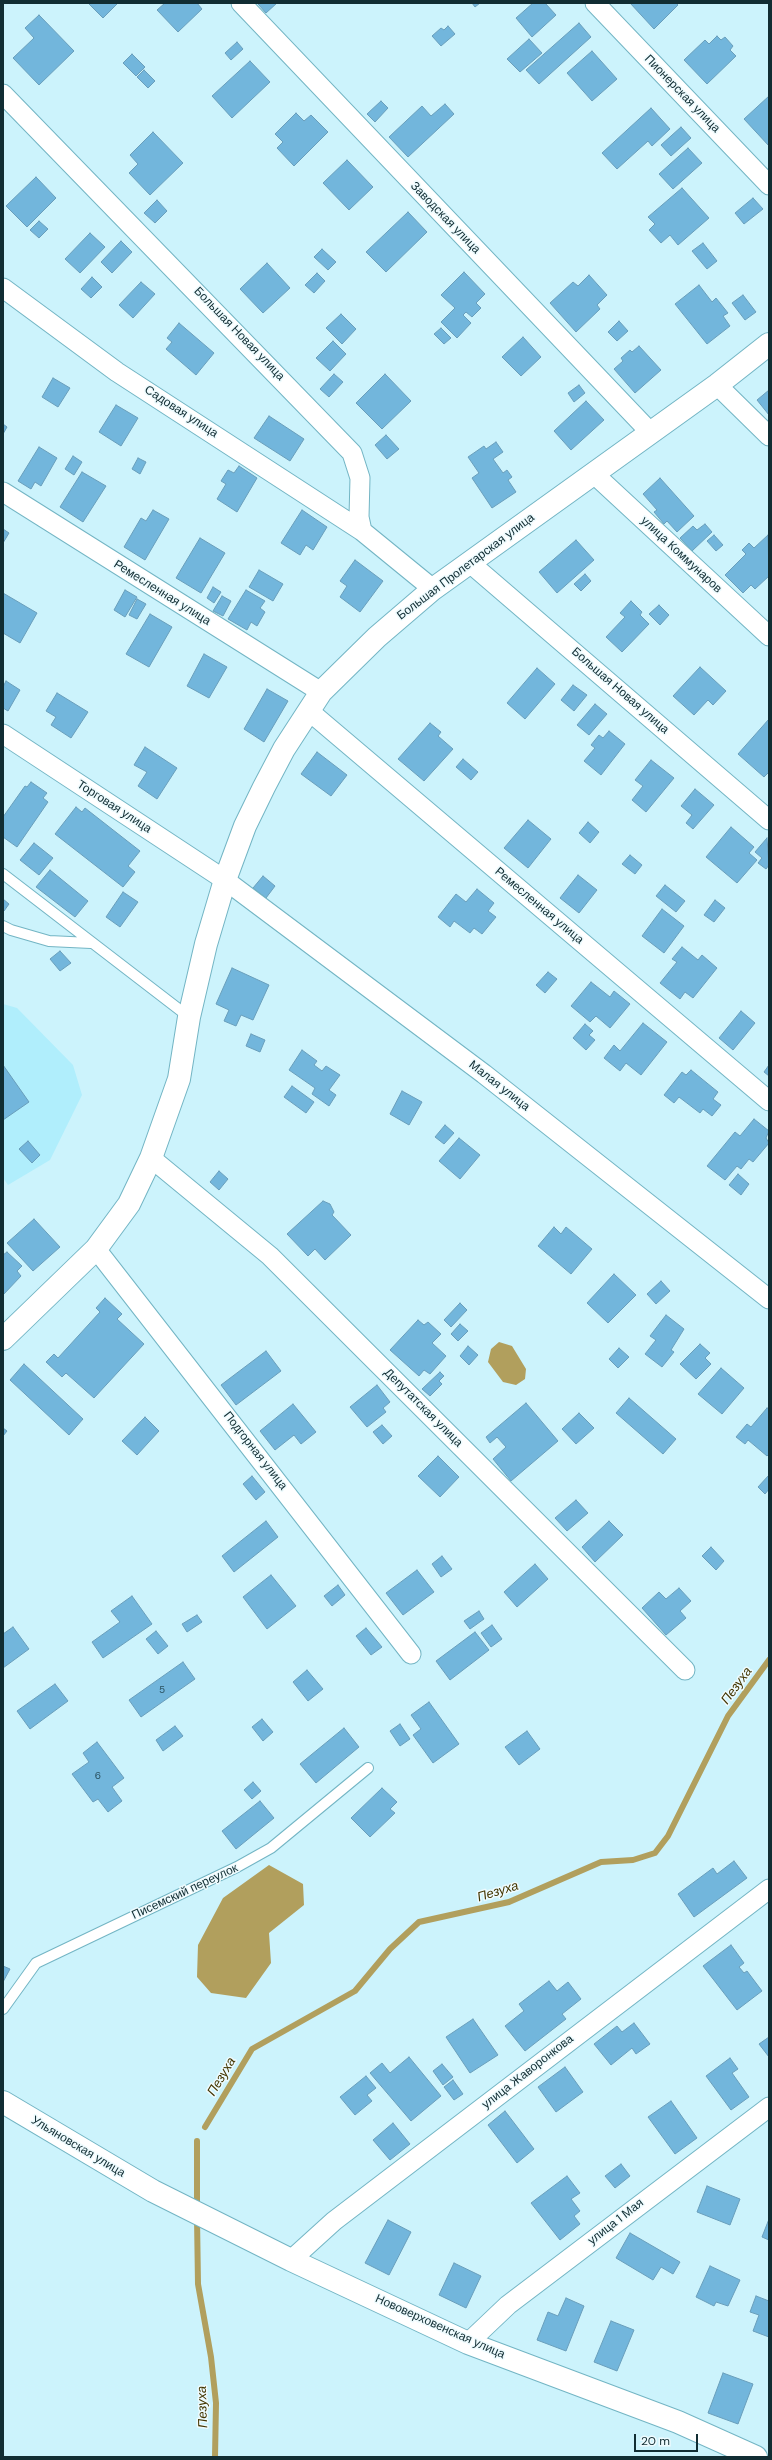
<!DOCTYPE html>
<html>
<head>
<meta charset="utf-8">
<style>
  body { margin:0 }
  #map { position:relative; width:772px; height:2460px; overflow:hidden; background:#ccf3fc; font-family:"DM Sans",sans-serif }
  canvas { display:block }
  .frame { position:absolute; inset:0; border:4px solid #112d33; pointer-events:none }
  .scale { position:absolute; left:634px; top:2434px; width:64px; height:18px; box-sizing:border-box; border:2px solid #112d33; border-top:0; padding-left:5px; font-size:12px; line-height:14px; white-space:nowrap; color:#112d33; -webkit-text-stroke:3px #eefbfe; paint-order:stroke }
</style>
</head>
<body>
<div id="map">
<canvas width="772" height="2460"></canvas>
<div class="frame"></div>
<div class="scale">20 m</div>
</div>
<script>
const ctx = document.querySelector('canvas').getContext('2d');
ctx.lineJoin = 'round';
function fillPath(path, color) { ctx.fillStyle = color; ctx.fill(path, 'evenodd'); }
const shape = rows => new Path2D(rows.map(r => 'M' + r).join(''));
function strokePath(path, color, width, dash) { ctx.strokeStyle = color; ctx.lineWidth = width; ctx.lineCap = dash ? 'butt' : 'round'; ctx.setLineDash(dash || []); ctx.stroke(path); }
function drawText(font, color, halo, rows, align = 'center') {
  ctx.font = font + ' "DM Sans",sans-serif'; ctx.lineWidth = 3; ctx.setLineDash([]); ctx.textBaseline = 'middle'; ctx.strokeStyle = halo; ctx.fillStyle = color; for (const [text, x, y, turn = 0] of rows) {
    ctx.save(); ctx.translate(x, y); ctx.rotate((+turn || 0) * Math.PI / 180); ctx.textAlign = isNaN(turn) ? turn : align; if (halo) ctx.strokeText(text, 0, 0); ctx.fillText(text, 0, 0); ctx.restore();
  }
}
fillPath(shape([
  [3,1004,17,1008,73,1065,82,1095,50,1160,8,1185,3,1178]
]), '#b0eefc');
fillPath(shape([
  [499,1342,512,1346,526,1369,525,1379,516,1385,503,1382,488,1362,491,1349],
  [269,1865,303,1884,304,1905,269,1933,271,1963,246,1998,211,1993,197,1977,198,1945,223,1898]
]), '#b19f5d');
strokePath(shape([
  [205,2127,252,2049,355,1991,390,1949,419,1922,509,1902,601,1862,633,1860,655,1853,668,1836,728,1716,769,1660],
  [197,2141,197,2209],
  [197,2218,198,2284,211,2357,216,2403,215,2457]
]), '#b19f5d', 6);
const building = shape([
  [88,3,118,3,103,18,88,3],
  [165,3,197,3,202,9,178,32,157,10,165,3],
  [259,3,277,3,266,13,258,4,259,3],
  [472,3,480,3,475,7,472,3],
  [533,3,545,3,556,15,532,37,516,18,533,3],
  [630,3,676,3,678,5,654,29,630,3],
  [39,15,74,51,39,85,13,58,34,38,25,28,39,15],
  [579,23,591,37,539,84,526,70,579,23],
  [448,26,455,34,441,46,432,36,441,28,444,30,448,26],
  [717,36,721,40,725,37,733,46,730,50,736,56,707,84,684,60,705,40,709,44,717,36],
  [529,39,542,53,520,72,507,59,529,39],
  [237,42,243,49,231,60,225,53,237,42],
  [592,51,617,79,592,101,567,73,592,51],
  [132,54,145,67,136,76,123,63,132,54],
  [250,61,270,82,232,118,212,96,250,61],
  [144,70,155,81,148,88,137,77,144,70],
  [769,96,769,146,744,119,769,96],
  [381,101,388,108,375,122,367,114,381,101],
  [445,104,454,114,408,157,389,137,422,106,431,116,445,104],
  [651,108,670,129,652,146,648,141,617,169,602,153,651,108],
  [296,113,304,121,311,115,328,132,294,166,277,148,283,142,275,134,296,113],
  [681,127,691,138,671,156,661,145,681,127],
  [153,132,183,163,150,195,129,173,138,164,130,155,153,132],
  [688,148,702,163,673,189,659,174,688,148],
  [347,160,373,187,349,210,323,183,347,160],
  [36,177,56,198,27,227,6,206,36,177],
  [682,188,709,218,678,245,670,235,661,243,649,230,655,224,648,217,682,188],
  [753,198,763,209,744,224,735,213,753,198],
  [157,200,167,211,155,223,144,213,157,200],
  [408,212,427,232,386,272,366,252,408,212],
  [39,221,48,229,39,238,30,230,39,221],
  [90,233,105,247,80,273,65,259,90,233],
  [121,241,132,252,112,273,101,262,121,241],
  [703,243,717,261,707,269,692,251,703,243],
  [322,249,336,262,328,270,314,257,322,249],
  [267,263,290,288,263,313,240,289,267,263],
  [464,272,485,294,476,303,481,308,472,317,466,312,463,315,471,323,457,338,441,322,455,308,441,295,464,272],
  [317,273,325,281,314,293,305,285,317,273],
  [589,275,607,295,597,305,600,309,576,332,550,303,573,282,578,286,589,275],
  [92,277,102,287,91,298,81,289,92,277],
  [141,282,155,294,133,318,119,305,141,282],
  [699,285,712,302,716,298,728,313,723,316,730,326,707,344,675,304,699,285],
  [743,295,756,312,745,320,732,303,743,295],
  [341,314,356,329,342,344,326,328,341,314],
  [619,321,628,331,617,341,608,332,619,321],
  [179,323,214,353,196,375,166,349,172,342,167,338,179,323],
  [441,328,451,338,444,344,434,334,441,328],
  [523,337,541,357,521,376,502,357,523,337],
  [333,341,346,354,330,371,316,358,333,341],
  [639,346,661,370,635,393,614,369,623,361,621,358,630,350,632,352,639,346],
  [334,374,343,382,329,397,320,389,334,374],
  [385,374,411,401,382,429,356,403,385,374],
  [53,378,70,388,58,407,42,397,53,378],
  [579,385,585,393,574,402,568,393,579,385],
  [769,390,769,415,757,400,769,390],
  [586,401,604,420,571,450,554,431,586,401],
  [116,405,138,418,121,446,99,432,116,405],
  [269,416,304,439,290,461,254,438,269,416],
  [3,424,7,427,3,434,3,424],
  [386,435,399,449,387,459,375,445,386,435],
  [496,442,503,452,493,459,503,473,507,470,512,477,508,480,516,492,492,508,472,478,479,473,468,457,484,446,486,449,496,442],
  [39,447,57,458,41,486,35,482,31,489,18,481,39,447],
  [73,456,82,462,74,475,65,469,73,456],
  [138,458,146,462,140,474,132,469,138,458],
  [239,466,257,478,237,512,217,499,226,484,221,481,228,470,234,473,239,466],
  [82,472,106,486,83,522,60,507,82,472],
  [660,478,694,516,677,532,667,521,664,524,654,512,657,510,643,494,660,478],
  [153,510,169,519,145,560,124,547,141,518,146,521,153,510],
  [302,510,327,527,313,550,306,545,300,555,281,543,302,510],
  [705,524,712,532,692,551,680,538,693,526,697,530,705,524],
  [3,529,9,533,3,543,3,529],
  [714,535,723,545,716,551,707,541,714,535],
  [768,535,769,576,755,589,751,585,743,593,725,575,746,554,742,550,749,543,754,548,768,535],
  [200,538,225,553,201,593,176,578,200,538],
  [576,540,594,560,557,593,539,572,576,540],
  [355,560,383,581,360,612,340,597,347,586,340,581,355,560],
  [259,570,283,584,273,601,249,587,259,570],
  [585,574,591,581,581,591,574,584,585,574],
  [213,587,221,592,214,603,207,598,213,587],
  [125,590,137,597,125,617,114,610,125,590],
  [246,590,265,601,260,608,265,612,257,626,251,622,247,630,228,619,246,590],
  [3,593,37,613,20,643,3,633,3,593],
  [222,596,231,601,223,616,213,611,222,596],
  [137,599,146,604,137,619,129,615,137,599],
  [631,601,642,612,640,615,649,624,622,652,606,637,625,617,620,613,631,601],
  [659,605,669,615,660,625,649,614,659,605],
  [150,614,172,627,149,667,126,654,150,614],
  [204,654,227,667,209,698,187,686,204,654],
  [700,667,726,691,713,705,708,700,694,715,673,696,700,667],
  [537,668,555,684,525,719,507,703,537,668],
  [6,681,20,690,8,711,3,708,3,687,6,681],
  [573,685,587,695,574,711,561,700,573,685],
  [267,689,288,701,264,742,244,729,267,689],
  [57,693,88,712,71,738,51,725,56,717,46,711,57,693],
  [595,704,607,714,589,735,577,725,595,704],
  [769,719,769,772,764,777,738,754,769,719],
  [430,723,441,732,438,736,453,749,424,781,398,759,430,723],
  [609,731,625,744,601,775,584,761,595,748,591,745,599,735,603,738,609,731],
  [145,747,177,768,157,799,138,786,147,772,134,765,145,747],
  [317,752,347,775,331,796,301,774,317,752],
  [463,759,478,772,471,780,456,767,463,759],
  [651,760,674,778,646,812,632,800,643,786,635,780,651,760],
  [31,782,47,793,43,798,48,802,17,847,3,837,3,817,25,786,27,787,31,782],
  [695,789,714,805,693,829,686,823,692,815,681,806,695,789],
  [76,807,82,812,85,808,140,851,128,866,135,872,123,887,55,834,76,807],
  [528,820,551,839,528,868,504,848,528,820],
  [588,822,599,832,590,843,579,833,588,822],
  [731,827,754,847,749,853,757,860,737,883,706,857,731,827],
  [767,838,769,865,766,869,758,863,762,858,755,852,767,838],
  [34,843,53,858,39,875,20,860,34,843],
  [630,855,642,865,635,874,622,864,630,855],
  [50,870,88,901,75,917,36,887,50,870],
  [578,875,597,890,579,913,560,898,578,875],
  [263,876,275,886,266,898,253,888,263,876],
  [665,885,685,901,676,912,656,896,665,885],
  [477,889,494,903,488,911,496,917,482,934,474,928,470,933,454,921,450,927,438,917,456,894,466,902,477,889],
  [123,892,138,902,120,927,106,917,123,892],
  [3,899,9,904,4,911,3,910,3,899],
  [715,900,725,908,714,922,704,915,715,900],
  [662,909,684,926,664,953,642,936,662,909],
  [682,947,698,960,702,955,717,968,693,998,685,992,680,999,660,983,677,962,672,959,682,947],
  [60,951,71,963,60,971,50,959,60,951],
  [232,968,269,985,253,1020,241,1015,236,1026,224,1021,229,1010,216,1004,232,968],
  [548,972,557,979,545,993,536,985,548,972],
  [591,982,610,997,614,991,630,1004,610,1028,596,1016,590,1022,571,1006,591,982],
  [741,1011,755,1023,733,1050,719,1038,741,1011],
  [643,1023,667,1042,641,1075,626,1063,620,1071,604,1058,614,1045,620,1051,643,1023],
  [585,1024,593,1031,589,1035,595,1040,586,1050,573,1038,585,1024],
  [251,1034,265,1040,260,1052,246,1046,251,1034],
  [302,1050,317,1061,314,1065,322,1071,326,1066,340,1075,329,1090,336,1095,329,1106,312,1094,315,1088,289,1070,302,1050],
  [3,1065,29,1102,3,1120,3,1065],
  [769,1065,769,1076,764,1072,769,1065],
  [691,1070,718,1092,713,1099,721,1105,712,1116,703,1109,700,1113,679,1097,674,1103,664,1095,682,1072,686,1075,691,1070],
  [292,1086,314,1102,306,1113,284,1097,292,1086],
  [402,1091,422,1102,409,1125,390,1114,402,1091],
  [754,1119,769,1131,766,1138,769,1143,753,1162,749,1159,741,1169,737,1166,725,1180,707,1166,735,1132,740,1136,754,1119],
  [445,1125,454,1133,444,1144,435,1137,445,1125],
  [459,1138,480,1155,460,1179,439,1161,459,1138],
  [28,1141,40,1155,32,1163,19,1149,28,1141],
  [219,1171,228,1179,219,1190,210,1182,219,1171],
  [738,1174,749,1184,741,1195,729,1185,738,1174],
  [323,1201,330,1204,334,1212,332,1215,351,1235,325,1260,315,1249,308,1256,287,1234,323,1201],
  [34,1219,60,1247,33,1271,7,1243,34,1219],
  [554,1227,561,1234,566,1227,592,1249,571,1274,538,1246,554,1227],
  [7,1252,22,1266,17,1271,21,1276,3,1295,3,1255,7,1252],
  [614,1274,636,1295,608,1323,587,1303,614,1274],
  [661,1281,670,1291,656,1304,647,1294,661,1281],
  [105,1298,122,1314,117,1319,144,1344,94,1398,66,1373,62,1377,46,1362,54,1354,58,1358,100,1312,96,1308,105,1298],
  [460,1303,467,1310,451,1327,444,1320,460,1303],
  [666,1315,684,1329,671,1350,674,1352,662,1367,645,1354,656,1340,650,1336,666,1315],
  [418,1320,424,1325,428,1322,441,1334,432,1343,446,1356,430,1374,424,1370,419,1376,390,1350,418,1320],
  [460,1324,468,1331,458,1341,451,1334,460,1324],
  [700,1344,710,1353,705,1358,711,1364,696,1379,680,1364,700,1344],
  [468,1346,478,1355,469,1365,460,1356,468,1346],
  [619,1348,629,1357,618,1368,609,1359,619,1348],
  [266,1351,281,1371,236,1405,221,1385,266,1351],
  [24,1364,83,1419,69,1435,10,1380,24,1364],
  [721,1368,744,1388,722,1414,698,1394,721,1368],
  [440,1372,444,1376,439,1381,442,1384,430,1396,422,1389,440,1372],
  [377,1385,390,1402,383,1408,386,1412,367,1427,350,1407,377,1385],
  [629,1398,676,1439,663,1454,616,1413,629,1398],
  [526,1403,558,1441,511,1481,493,1459,506,1447,497,1437,490,1443,486,1437,526,1403],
  [293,1404,316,1432,301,1444,294,1435,275,1450,260,1431,293,1404],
  [767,1408,769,1409,769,1454,767,1456,748,1440,745,1444,736,1437,747,1424,751,1427,767,1408],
  [579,1413,594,1428,576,1444,562,1429,579,1413],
  [145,1417,159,1431,137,1455,122,1441,145,1417],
  [382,1425,392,1436,383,1444,373,1432,382,1425],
  [3,1428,7,1431,3,1436,3,1428],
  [438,1456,459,1477,440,1497,418,1476,438,1456],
  [769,1475,769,1489,765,1494,758,1487,769,1475],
  [252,1476,265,1492,256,1500,243,1484,252,1476],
  [576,1500,588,1513,567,1531,555,1518,576,1500],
  [266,1521,278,1537,234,1572,222,1556,266,1521],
  [609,1521,623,1535,595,1562,582,1547,609,1521],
  [711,1547,724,1561,716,1570,702,1556,711,1547],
  [442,1556,452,1569,441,1577,432,1564,442,1556],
  [535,1564,548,1579,517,1607,504,1592,535,1564],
  [417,1570,434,1592,403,1615,386,1593,417,1570],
  [271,1575,296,1606,267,1629,243,1597,271,1575],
  [338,1585,345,1595,332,1606,324,1596,338,1585],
  [679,1588,691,1601,680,1611,686,1618,666,1635,642,1608,659,1592,666,1599,679,1588],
  [132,1596,152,1624,103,1658,92,1642,120,1622,111,1611,132,1596],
  [479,1611,484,1619,470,1629,464,1621,479,1611],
  [197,1615,202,1622,187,1632,182,1624,197,1615],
  [492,1625,502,1639,491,1647,481,1633,492,1625],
  [13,1627,29,1649,3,1668,3,1634,13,1627],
  [366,1628,382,1647,371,1655,356,1636,366,1628],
  [156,1631,168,1646,158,1654,146,1639,156,1631],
  [475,1632,489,1650,450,1680,436,1661,475,1632],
  [183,1662,195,1679,141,1717,129,1700,183,1662],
  [307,1670,323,1689,308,1701,293,1682,307,1670],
  [55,1684,68,1701,30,1729,17,1711,55,1684],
  [429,1702,459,1744,433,1763,413,1735,421,1729,411,1715,429,1702],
  [262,1719,273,1732,263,1741,252,1727,262,1719],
  [400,1724,410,1739,400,1746,390,1731,400,1724],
  [175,1726,183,1736,163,1751,156,1740,175,1726],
  [344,1728,359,1747,316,1783,300,1764,344,1728],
  [527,1731,540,1749,519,1765,505,1747,527,1731],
  [97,1742,124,1778,112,1787,122,1801,108,1812,98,1799,93,1802,72,1774,89,1762,83,1753,97,1742],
  [253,1782,261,1791,252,1799,244,1790,253,1782],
  [382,1788,397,1802,390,1809,395,1813,370,1837,351,1818,382,1788],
  [260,1801,274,1818,236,1849,222,1831,260,1801],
  [734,1861,747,1878,694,1917,678,1894,713,1868,717,1874,734,1861],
  [731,1945,744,1963,739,1967,744,1973,747,1971,762,1991,737,2010,703,1966,731,1945],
  [3,1966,10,1969,3,1982,3,1966],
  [549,1981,557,1991,568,1982,581,1999,562,2014,566,2019,525,2051,505,2026,524,2011,519,2004,549,1981],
  [473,2019,498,2055,470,2073,446,2037,473,2019],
  [634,2023,650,2044,636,2054,632,2048,611,2065,594,2044,617,2026,622,2032,634,2023],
  [769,2037,769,2057,759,2044,769,2037],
  [409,2057,441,2096,411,2121,370,2073,382,2063,390,2073,409,2057],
  [730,2058,738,2069,732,2073,749,2097,731,2110,706,2076,730,2058],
  [442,2064,453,2077,443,2085,433,2071,442,2064],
  [565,2067,583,2092,556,2112,538,2087,565,2067],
  [366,2076,376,2088,367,2095,372,2101,355,2115,340,2097,366,2076],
  [453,2080,463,2094,454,2100,444,2087,453,2080],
  [671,2101,697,2138,675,2154,648,2117,671,2101],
  [505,2111,534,2149,517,2163,488,2125,505,2111],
  [393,2123,410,2144,390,2160,373,2140,393,2123],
  [621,2164,630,2176,615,2188,605,2176,621,2164],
  [567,2176,580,2193,571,2199,580,2211,574,2216,580,2224,560,2240,531,2203,567,2176],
  [707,2186,740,2199,730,2225,697,2212,707,2186],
  [769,2219,769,2240,762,2237,769,2219],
  [388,2220,411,2232,389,2275,365,2263,388,2220],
  [630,2233,680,2262,673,2274,661,2267,653,2280,616,2258,630,2233],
  [454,2263,481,2276,466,2308,439,2295,454,2263],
  [710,2266,740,2280,728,2306,716,2302,714,2306,696,2297,710,2266],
  [756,2296,769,2301,769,2337,753,2331,759,2315,750,2312,756,2296],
  [566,2298,584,2306,566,2351,537,2340,548,2312,558,2316,566,2298],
  [611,2321,634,2330,617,2371,594,2362,611,2321],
  [723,2373,753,2384,738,2424,708,2413,723,2373]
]);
fillPath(building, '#72b6dc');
strokePath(building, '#699ebb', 1);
const lane = shape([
  [3,874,189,1017],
  [3,926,11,930,49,941,91,943],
  [3,2009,36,1963,237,1867,271,1848,368,1768]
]);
const street = shape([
  [241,3,650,432],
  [595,3,769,185],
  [3,94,352,453,360,478,359,517,362,531,433,589],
  [3,288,117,372,362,531],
  [717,385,769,436],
  [593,473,769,636],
  [3,492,321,692],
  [470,563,769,820],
  [309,711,769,1101],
  [3,734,225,880,484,1074,769,1299],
  [151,1158,270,1256,685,1670],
  [96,1249,411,1654],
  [291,2260,334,2221,769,1889],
  [468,2343,508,2305,769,2107]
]);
const secondary = shape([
  [3,1339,96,1249,129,1204,151,1158,179,1079,189,1017,206,944,225,880,245,826,264,787,284,749,321,692,377,637,433,589,717,385,769,344],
  [3,2102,153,2191,291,2260,468,2343,678,2422,756,2457]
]);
strokePath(lane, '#73b5c4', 12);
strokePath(street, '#73b5c4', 21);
strokePath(secondary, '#73b5c4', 24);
strokePath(lane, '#fff', 10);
strokePath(street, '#fff', 19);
strokePath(secondary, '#fff', 22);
drawText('10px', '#294f5d', null, [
  ["5",162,1690],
  ["6",98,1776]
]);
drawText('12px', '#112d33', '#eefbfe', [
  ["Пионерская улица",682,94,46],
  ["Заводская улица",445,218,46],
  ["Большая Новая улица",239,334,46],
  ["Садовая улица",181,412,33],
  ["улица Коммунаров",681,555,43],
  ["Большая Пролетарская улица",466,567,-37],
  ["Ремесленная улица",162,593,32],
  ["Большая Новая улица",620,691,41],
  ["Торговая улица",114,807,33],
  ["Ремесленная улица",539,906,40],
  ["Малая улица",499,1086,38],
  ["Депутатская улица",423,1408,45],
  ["Подгорная улица",255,1451,52],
  ["Писемский переулок",185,1892,-25],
  ["улица Жаворонкова",528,2072,-38],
  ["Ульяновская улица",78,2147,31],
  ["улица 1 Мая",616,2222,-38],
  ["Нововерховенская улица",440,2327,24]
]);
drawText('italic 13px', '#433500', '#eefbfe', [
  ["Пезуха",737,1686,-54],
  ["Пезуха",498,1892,-17],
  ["Пезуха",222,2077,-59],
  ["Пезуха",203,2407,-92]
]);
</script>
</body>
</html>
